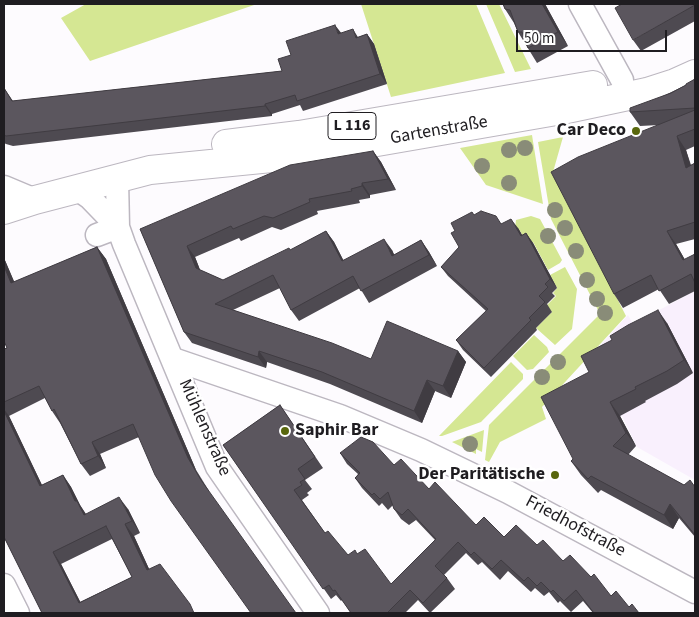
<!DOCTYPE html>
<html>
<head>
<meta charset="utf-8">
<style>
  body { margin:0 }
  #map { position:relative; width:699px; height:617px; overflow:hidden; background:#fdfbfe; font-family:"Source Sans 3",sans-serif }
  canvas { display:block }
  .frame { position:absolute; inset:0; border:5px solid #1f1d21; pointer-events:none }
  .scale { position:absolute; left:516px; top:30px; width:151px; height:22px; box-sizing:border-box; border:2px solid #1f1d21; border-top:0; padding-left:6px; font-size:15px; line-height:18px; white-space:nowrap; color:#1f1d21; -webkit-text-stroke:4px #fff; paint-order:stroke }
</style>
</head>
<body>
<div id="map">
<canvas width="699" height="617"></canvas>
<div class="frame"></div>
<div class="scale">50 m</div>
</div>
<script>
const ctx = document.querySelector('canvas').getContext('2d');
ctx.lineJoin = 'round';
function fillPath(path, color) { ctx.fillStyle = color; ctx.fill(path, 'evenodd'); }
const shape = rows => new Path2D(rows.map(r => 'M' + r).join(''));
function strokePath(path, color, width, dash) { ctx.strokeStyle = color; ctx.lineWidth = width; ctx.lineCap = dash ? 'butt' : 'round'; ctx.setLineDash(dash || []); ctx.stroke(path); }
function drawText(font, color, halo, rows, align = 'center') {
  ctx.font = font + ' "Source Sans 3",sans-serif'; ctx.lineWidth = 5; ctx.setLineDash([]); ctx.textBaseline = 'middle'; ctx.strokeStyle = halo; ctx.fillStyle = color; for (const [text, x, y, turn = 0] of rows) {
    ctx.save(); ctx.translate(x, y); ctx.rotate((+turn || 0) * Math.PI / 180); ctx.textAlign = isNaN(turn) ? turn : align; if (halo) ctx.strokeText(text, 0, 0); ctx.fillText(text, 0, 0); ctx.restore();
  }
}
fillPath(shape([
  [695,291,695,480,637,447,622,416,614,419,585,362,628,315,633,324]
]), '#f9f0fd');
fillPath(shape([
  [86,4,257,4,90,61,61,18],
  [361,4,476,4,505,73,391,97],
  [486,4,499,4,531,69,515,72],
  [532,135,543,204,486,185,460,148],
  [563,137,553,172,626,316,542,407,546,419,500,442,489,462,485,460,489,425,600,314,551,219,538,142],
  [531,216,540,219,562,260,560,263,548,270,533,242,528,245,520,231,515,229,516,220],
  [565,267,577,289,572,329,555,345,536,328,552,312,546,306,556,296,553,293,557,288,550,275],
  [534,335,547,347,549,352,533,369,527,370,513,356],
  [511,362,523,374,523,379,481,422,442,436,439,436],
  [484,430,482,452,476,449,476,454,452,442]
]), '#d5e793');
const minor = shape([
  [580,4,622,80],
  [117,179,118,227,124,244,217,467,318,613],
  [4,187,35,200],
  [77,189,90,198,118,227],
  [97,235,118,227],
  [173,359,340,416,421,450,508,492,695,592],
  [4,585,18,613]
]);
const major = shape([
  [226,144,299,135,593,85],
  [4,210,35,200,150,170,302,155,562,110,647,92,675,83,695,74]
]);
strokePath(minor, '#bcb7c0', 25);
strokePath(major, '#bcb7c0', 30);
strokePath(minor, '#fff', 22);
strokePath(major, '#fff', 28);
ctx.fillStyle = '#898c78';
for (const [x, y] of [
  [525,148],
  [509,150],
  [482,166],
  [509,183],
  [555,210],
  [565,228],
  [548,236],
  [576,251],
  [587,280],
  [597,299],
  [605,313],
  [558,362],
  [542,377],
  [470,444]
]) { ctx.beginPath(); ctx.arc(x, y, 8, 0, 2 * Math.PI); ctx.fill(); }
fillPath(shape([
  [503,4,545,4,568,46,537,63,518,32,514,23,505,9],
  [695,4,695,21,641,51,633,40],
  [341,33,358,37,367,34,374,44,387,84,303,111,300,105,272,114,272,116,13,146,6,144,4,143,4,88,13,101,282,71,291,55],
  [695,79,695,146,686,150,691,165,695,163,695,239,676,244,685,260,695,254,695,291,669,304,659,289,623,308,614,294,659,125,640,126,630,112,686,85],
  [373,151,381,162,396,190,370,195,370,198,359,200,360,203,317,211,318,214,281,230,272,227,241,241,239,238,195,257,200,270,223,280,291,250,326,231,334,242,343,260,392,250,394,255,421,240,429,252,437,266,369,303,360,288,299,321,291,310,280,288,233,310,371,359,458,351,466,362,451,398,435,391,422,423,330,384,267,362,266,368,192,343,184,332,140,229],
  [474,215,502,224,518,228,522,235,526,233,533,243,557,288,552,293,555,296,547,304,552,312,536,328,537,330,491,377,463,350,456,340,486,311,448,276,441,267,459,247,455,231],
  [97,247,106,259,196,470,209,491,139,437,100,454,106,468,90,476,81,464,60,423,52,411,45,398,9,416,42,485,63,475,71,487,80,505,86,514,128,509,140,533,134,536,149,569,190,604,42,613,4,537,4,349,7,348,4,341,4,258,14,282],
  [112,539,132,577,80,602,61,564],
  [667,323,693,373,677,384,645,401,646,402,620,416,636,446,628,455,684,485,695,487,695,537,679,518,673,529,601,490,598,493,581,475,571,461,573,459,589,372,612,340],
  [280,405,323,468,305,480,312,489,307,493,309,495,302,500,325,533,348,555,357,554,391,584,435,540,416,520,409,525,401,519,394,509,393,505,388,510,382,503,379,506,362,488,355,478,358,474,347,464,340,453,394,465,429,489,476,525,504,537,537,545,591,577,611,596,639,613,593,613,583,601,571,612,560,601,558,603,549,592,544,596,535,588,531,592,508,571,500,580,482,562,478,565,466,553,444,575,447,578,455,589,430,613,418,600,405,613,351,613,342,600,341,601,336,595,331,599,223,445]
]), '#4e4a51');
fillPath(shape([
  [542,4,545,4,568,46,558,32],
  [335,25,342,34,338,34],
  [353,29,359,39,356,38],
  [367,34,374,44,387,84,380,74],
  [265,104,272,114,272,116,265,106],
  [677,136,686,150,695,181,686,168],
  [373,151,381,162,396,190,388,179],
  [362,183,370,195,370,198,362,186],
  [511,219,518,228,528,245,521,236],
  [326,231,334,242,350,273,342,261],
  [667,231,676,244,693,274,683,260],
  [526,233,533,243,557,288,550,279],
  [384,239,392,250,400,267,392,256],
  [421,240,429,252,437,266,429,255],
  [187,246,195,257,204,280,196,268],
  [97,247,106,259,196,470,210,492,188,458],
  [4,258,20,295,11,283,4,266],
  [658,310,667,323,693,373,684,360],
  [259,351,267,362,266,368,258,357],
  [458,351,466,362,451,398,443,386],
  [427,380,435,391,422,423,414,411],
  [610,402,620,416,636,446,626,433],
  [4,409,9,416,48,498,40,486,4,411],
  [92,442,100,454,106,468,98,456],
  [63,475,71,487,80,505,85,513,92,527,75,501],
  [119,497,128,509,140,533,132,521],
  [670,504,679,518,673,529,664,515],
  [125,524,134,536,155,582,147,570],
  [53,552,61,564,86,613,79,603]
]), '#403c42');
const building = shape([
  [503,4,542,4,558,32,528,48,522,32,518,32,510,10,505,9,503,4],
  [622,4,695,4,695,5,633,40,615,8,622,4],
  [335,25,338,34,353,29,356,38,367,34,380,74,297,101,295,95,265,104,265,106,6,136,4,135,4,88,12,101,282,71,278,59,291,55,286,41,335,25],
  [695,79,695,108,630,112,630,108,671,93,686,85,686,84,695,79],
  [695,110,695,129,677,136,686,168,695,163,695,222,667,231,683,260,695,254,695,283,691,274,659,291,651,275,614,294,551,172,578,157,695,110],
  [373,151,388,179,362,183,362,186,351,189,352,191,309,199,310,202,273,218,264,216,233,229,231,226,187,246,196,268,223,280,289,248,290,250,326,231,342,261,384,239,392,256,421,240,429,255,361,291,353,276,291,310,273,275,215,304,332,343,371,359,387,321,458,351,443,386,427,380,414,411,322,372,259,351,258,357,184,332,140,229,290,165,373,151],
  [481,211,496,216,501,224,511,219,521,236,526,233,550,279,545,284,548,287,539,296,545,302,529,318,531,320,484,368,456,340,488,309,441,267,459,247,451,233,455,231,451,223,472,212,474,215,481,211],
  [97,247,188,458,201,480,296,613,251,613,171,501,155,475,133,424,92,442,98,456,81,464,54,409,52,411,39,386,4,402,4,349,7,348,4,341,4,266,11,283,97,247],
  [658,310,684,360,667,371,635,387,636,389,610,402,626,433,613,446,684,485,690,480,695,487,695,535,670,504,664,515,591,476,588,479,571,461,573,459,541,397,589,372,581,356,612,340,610,336,628,325,658,310],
  [280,405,315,457,298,469,305,479,300,482,302,485,294,490,325,533,328,531,348,555,355,550,357,554,365,549,391,584,436,539,408,509,402,515,394,509,388,492,380,499,374,493,372,495,355,478,360,473,340,453,361,437,373,442,394,465,401,459,429,489,435,482,476,525,484,517,504,537,516,525,537,545,543,540,563,561,570,555,591,577,594,574,611,596,616,591,629,607,632,604,639,613,594,613,576,590,564,601,553,590,551,592,541,582,537,586,528,577,524,581,501,560,492,569,474,552,471,555,458,542,435,566,447,578,423,603,410,590,387,613,351,613,335,590,333,591,329,585,323,589,223,445,280,405],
  [4,411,40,486,63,475,75,501,77,501,84,515,119,497,132,521,125,524,147,570,160,564,190,604,194,613,42,613,4,537,4,411],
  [106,526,132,577,79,603,53,552,106,526]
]);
fillPath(building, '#5b565e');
strokePath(building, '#403c42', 1);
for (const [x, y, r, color] of [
  [636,131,5,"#59670d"],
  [285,431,5,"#59670d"],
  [555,475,5,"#59670d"]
]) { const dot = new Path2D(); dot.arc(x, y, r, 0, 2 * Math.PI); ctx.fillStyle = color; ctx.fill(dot); strokePath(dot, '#fff', 2); }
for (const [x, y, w] of [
  [352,126,48]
]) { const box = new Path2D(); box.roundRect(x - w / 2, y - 13.5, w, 27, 4); ctx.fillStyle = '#fff'; ctx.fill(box); strokePath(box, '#1f1d21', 1); }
drawText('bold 16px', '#1f1d21', null, [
  ["L 116",352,126]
]);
drawText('18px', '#1f1d21', '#fff', [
  ["Gartenstraße",439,131,-10],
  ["Mühlenstraße",204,428,66],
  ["Friedhofstraße",575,527,28]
]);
drawText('bold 18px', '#1f1d21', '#fff', [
  ["Car Deco",626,131],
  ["Saphir Bar",295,431,"left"],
  ["Der Paritätische",545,475]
], 'right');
</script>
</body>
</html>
